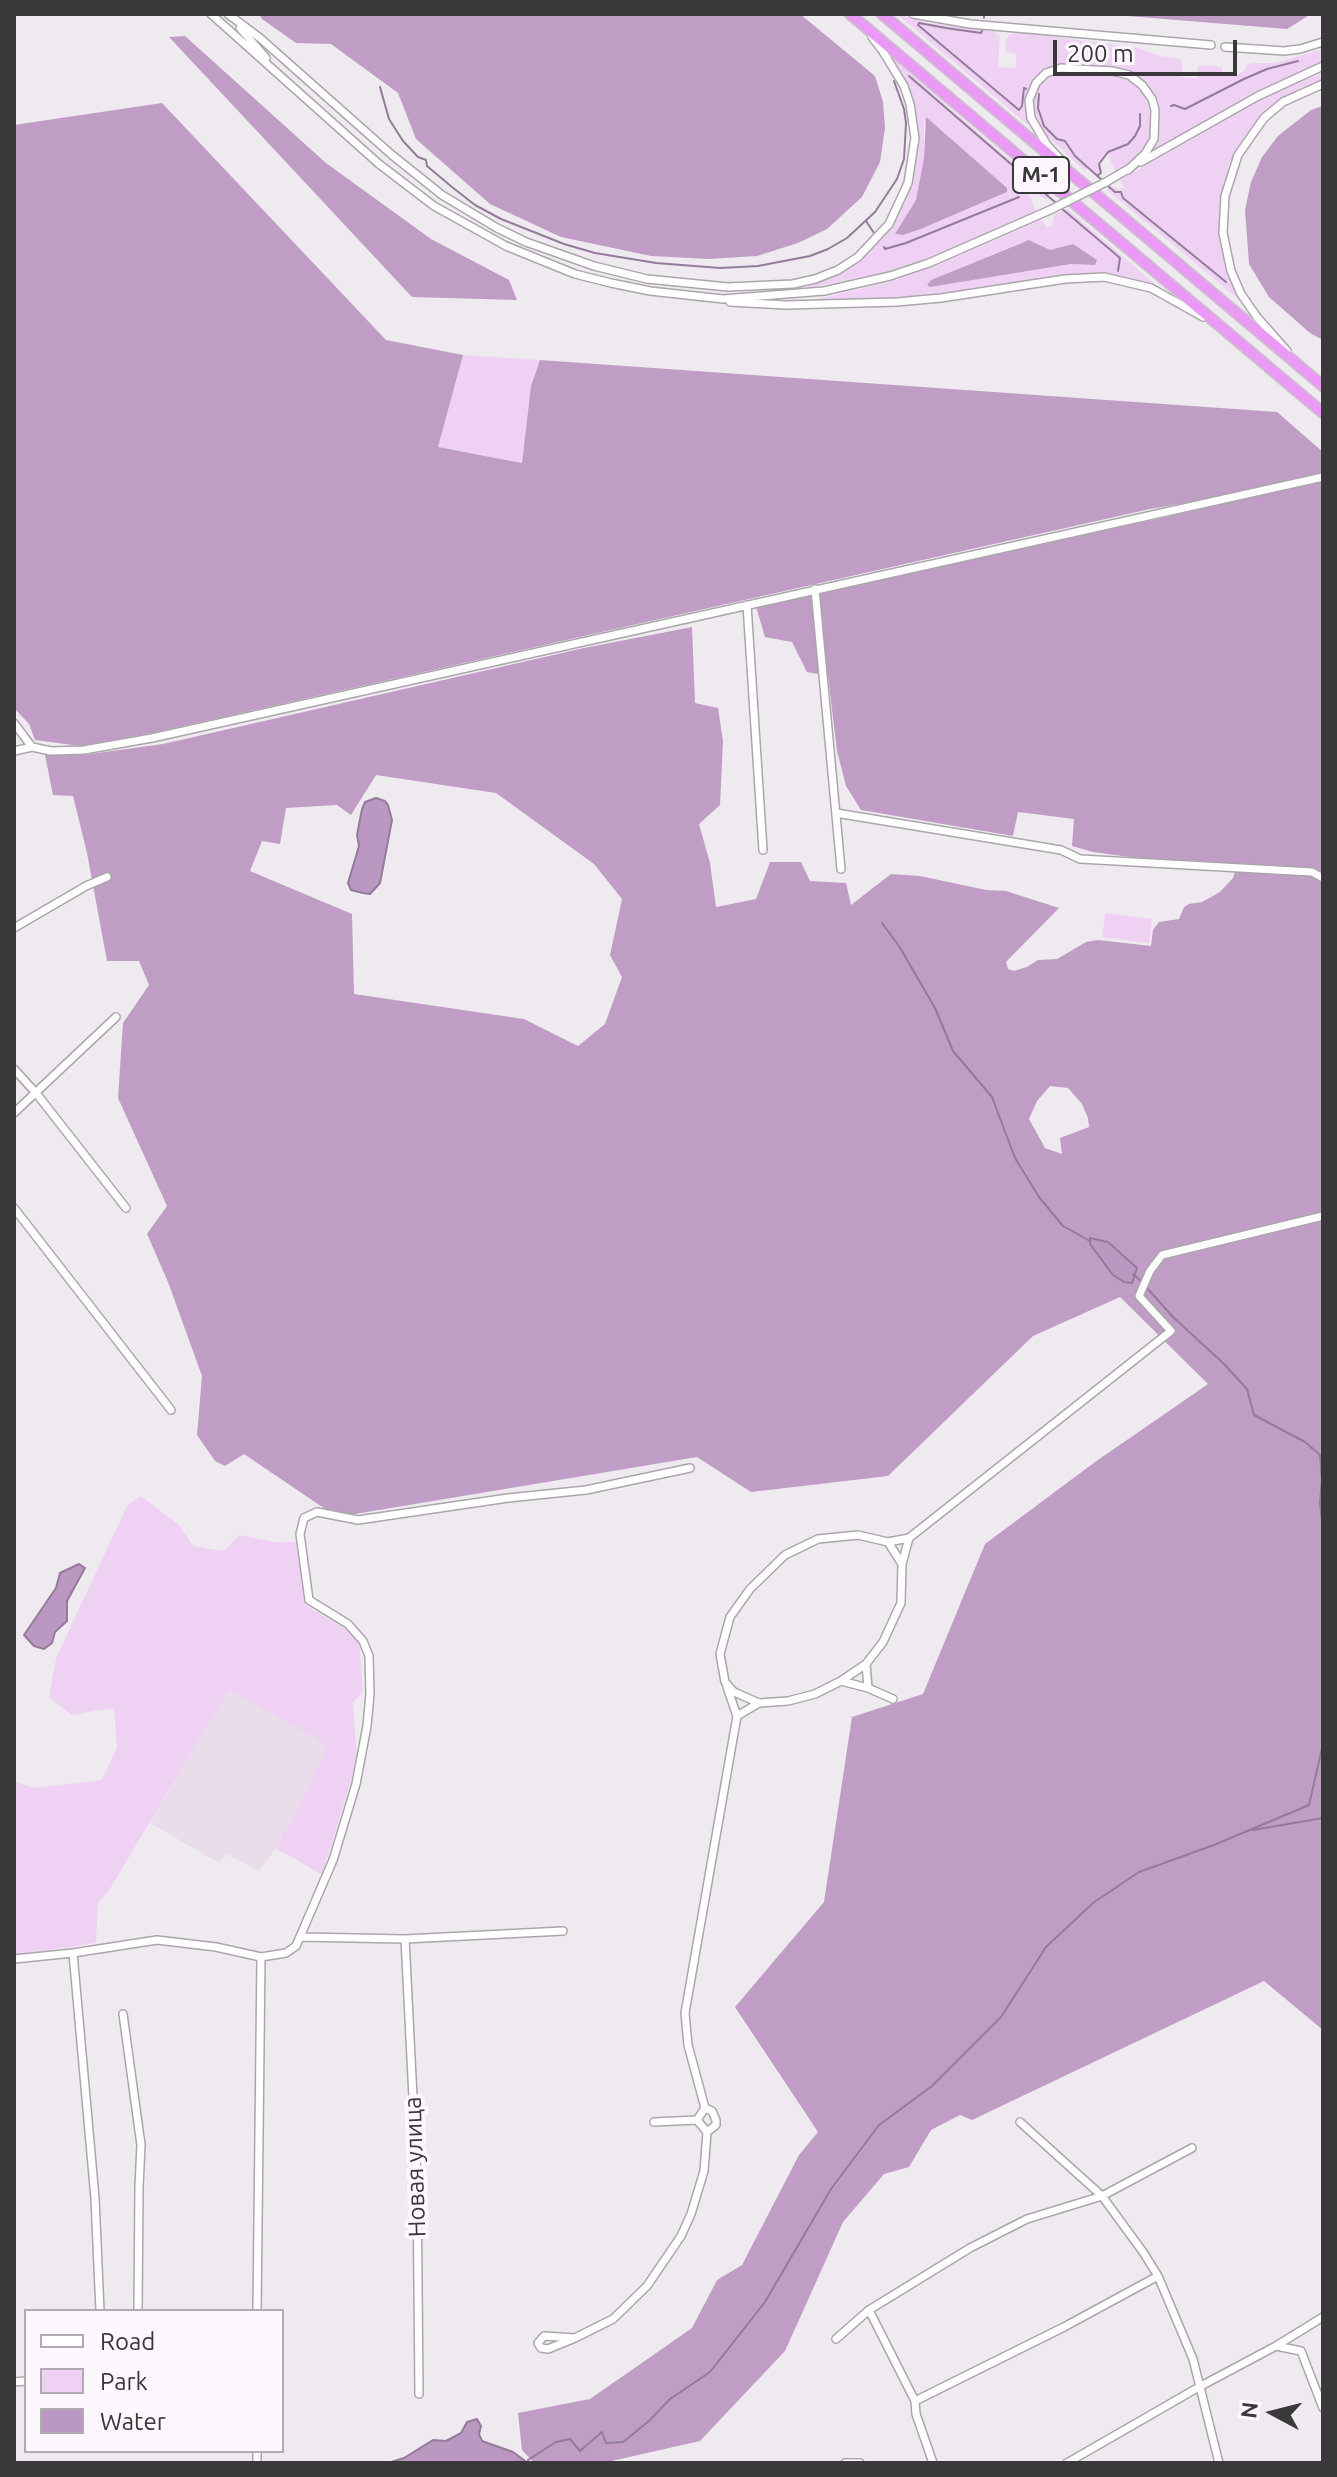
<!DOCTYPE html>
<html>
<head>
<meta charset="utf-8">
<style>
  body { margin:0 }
  #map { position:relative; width:1337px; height:2477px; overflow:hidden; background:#efeaf0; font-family:Ubuntu,sans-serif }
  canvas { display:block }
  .frame { position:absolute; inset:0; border:16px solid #3a383b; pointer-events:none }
  .legend { position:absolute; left:24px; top:2309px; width:260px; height:144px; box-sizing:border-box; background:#fdf7fe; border:2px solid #afabb0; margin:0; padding:10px 14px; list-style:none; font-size:24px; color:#3a383b }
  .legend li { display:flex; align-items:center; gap:16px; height:40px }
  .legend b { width:40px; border:2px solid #afabb0 }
  .north { position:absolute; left:1233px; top:2373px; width:80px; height:80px; -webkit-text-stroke:6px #fdf7fe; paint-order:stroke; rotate:277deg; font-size:22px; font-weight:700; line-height:32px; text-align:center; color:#3a383b }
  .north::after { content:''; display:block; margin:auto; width:28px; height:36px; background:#3a383b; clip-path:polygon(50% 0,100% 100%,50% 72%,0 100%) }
  .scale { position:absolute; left:1053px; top:40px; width:184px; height:36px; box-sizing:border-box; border:4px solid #3a383b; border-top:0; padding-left:10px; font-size:24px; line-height:28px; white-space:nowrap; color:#3a383b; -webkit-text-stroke:6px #fdf7fe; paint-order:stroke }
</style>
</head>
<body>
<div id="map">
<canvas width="1337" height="2477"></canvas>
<div class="frame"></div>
<ul class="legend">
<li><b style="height:10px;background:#fff"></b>Road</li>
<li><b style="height:22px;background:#efd1f4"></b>Park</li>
<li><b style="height:22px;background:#bb98c1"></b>Water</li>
</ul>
<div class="north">N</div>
<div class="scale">200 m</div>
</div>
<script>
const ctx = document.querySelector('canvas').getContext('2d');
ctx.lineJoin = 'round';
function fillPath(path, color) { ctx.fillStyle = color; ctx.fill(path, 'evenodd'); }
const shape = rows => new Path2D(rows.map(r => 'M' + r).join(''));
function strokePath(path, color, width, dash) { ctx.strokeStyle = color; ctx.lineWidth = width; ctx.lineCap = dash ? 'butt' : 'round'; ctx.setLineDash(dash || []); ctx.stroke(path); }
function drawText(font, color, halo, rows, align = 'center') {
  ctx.font = font + ' Ubuntu,sans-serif'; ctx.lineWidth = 8; ctx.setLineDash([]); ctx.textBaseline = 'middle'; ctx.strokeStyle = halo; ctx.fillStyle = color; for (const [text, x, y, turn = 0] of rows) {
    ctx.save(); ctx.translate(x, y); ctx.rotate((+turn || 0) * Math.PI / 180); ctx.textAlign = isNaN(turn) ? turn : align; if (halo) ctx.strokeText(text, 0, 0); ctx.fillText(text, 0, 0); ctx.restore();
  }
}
fillPath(shape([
  [229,1689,322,1742,325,1752,276,1848,259,1871,226,1854,219,1863,150,1823]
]), '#e8dde9');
fillPath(shape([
  [897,14,928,23,994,31,1000,37,998,67,1015,68,1017,54,1005,52,1006,41,1009,35,1020,32,1138,48,1160,56,1179,58,1182,62,1182,77,1197,78,1198,65,1222,67,1222,74,1236,75,1244,71,1247,65,1251,63,1276,63,1323,49,1323,61,1255,92,1155,150,1154,148,1160,126,1155,99,1147,84,1129,72,1116,68,1070,63,1049,67,1035,79,1028,92,1026,110,1030,123,1028,125],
  [891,57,1050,195,1046,199,1039,195,1029,194,1036,211,928,258,889,271,809,288,808,284,854,263,868,253,892,225,911,183,918,151,917,120,907,85],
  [924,121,1007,188,1006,193,921,229,903,235,896,234,916,200,924,158],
  [1070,71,1124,77,1136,85,1145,97,1151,113,1151,135,1146,148,1134,160,1115,171,1108,154,1100,164,1102,173,1098,176,1088,167,1085,171,1042,131,1033,114,1032,100,1035,91,1045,78,1061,72],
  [1323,72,1323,80,1292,93,1264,113,1244,137,1229,164,1221,198,1220,244,1230,278,1243,303,1106,189,1112,186,1118,189,1125,188,1120,180,1264,98],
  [1067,209,1157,286,1121,276,1085,274,897,299,813,300,890,282,931,268,1041,220,1047,228,1052,225,1054,215],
  [1022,242,1035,242,1045,249,1050,250,1073,244,1096,260,1094,265,1071,264,930,287,927,285,931,280],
  [463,355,540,360,531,386,522,463,438,447],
  [1105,913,1152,919,1149,943,1102,937],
  [141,1496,179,1525,193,1546,224,1551,239,1535,275,1542,296,1542,305,1605,345,1628,359,1642,363,1691,353,1702,357,1760,322,1875,276,1848,325,1752,322,1742,229,1690,108,1892,98,1902,96,1943,14,1955,14,1781,34,1788,102,1780,117,1748,114,1708,72,1715,49,1698,56,1658,127,1506]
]), '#efd1f4');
fillPath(shape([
  [259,14,800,14,875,76,883,102,885,128,880,162,862,197,827,229,798,243,757,256,708,259,651,256,561,237,490,204,416,139,398,93,331,44,296,43,262,19],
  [1103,14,1311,14,1287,29],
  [185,36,326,163,431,239,509,280,517,300,412,297,169,37],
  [162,103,386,340,463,355,438,447,522,463,531,386,540,360,1277,412,1323,452,1323,2030,1264,1981,972,2120,960,2115,931,2130,909,2167,884,2174,843,2222,785,2351,700,2441,603,2463,534,2463,522,2450,518,2413,590,2399,692,2328,717,2280,742,2265,799,2155,818,2132,735,2007,824,1902,852,1717,923,1694,985,1544,1095,1462,1208,1384,1120,1297,1033,1336,888,1476,751,1492,697,1457,337,1517,244,1454,225,1466,215,1461,197,1435,202,1376,168,1282,147,1234,167,1206,118,1098,123,1023,149,985,139,961,107,961,87,853,73,796,53,795,45,755,83,755,163,744,584,648,692,627,695,703,718,708,723,741,720,805,699,824,710,863,716,907,756,899,770,862,801,862,810,881,846,883,851,905,891,874,920,876,986,890,1006,891,1059,908,1006,962,1008,969,1014,971,1027,967,1038,960,1057,959,1086,942,1098,940,1151,946,1153,930,1159,922,1179,919,1184,907,1189,904,1202,902,1220,892,1233,878,1235,871,1232,865,1137,858,1093,852,1072,846,1074,819,1018,812,1013,836,861,810,846,786,837,751,828,676,807,672,792,642,765,637,756,607,1180,514,1321,480,1150,509,152,733,80,746,35,740,29,724,14,708,14,125],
  [376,775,496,793,594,864,622,899,610,955,622,977,605,1024,578,1046,524,1019,354,994,352,914,250,871,262,841,280,844,286,808,337,805,351,815],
  [1050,1086,1068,1088,1082,1104,1088,1118,1089,1127,1060,1138,1062,1154,1045,1148,1029,1119,1037,1101],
  [1323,106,1323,340,1310,333,1269,297,1249,264,1245,210,1251,182,1262,157,1278,136,1311,110],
  [926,117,1007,188,1007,192,921,229,903,235,895,234,916,200,924,158],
  [1029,240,1050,250,1073,244,1097,260,1095,265,1071,264,930,287,927,285,931,280]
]), '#c09dc5');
const water = shape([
  [376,798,385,801,388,805,392,820,380,883,370,894,363,893,351,890,348,883,359,846,357,835,362,809,365,802,376,798],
  [1090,1238,1108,1242,1137,1268,1132,1283,1124,1282,1113,1275,1090,1244,1090,1238],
  [79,1564,85,1568,67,1601,67,1621,55,1632,52,1643,44,1649,34,1646,24,1635,56,1588,60,1573,79,1564],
  [477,2419,481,2426,479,2434,482,2441,513,2452,528,2463,388,2463,404,2458,433,2440,446,2441,461,2433,467,2422,477,2419]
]);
fillPath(water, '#bb98c1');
strokePath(water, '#947b99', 2);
strokePath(shape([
  [984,14,984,18],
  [982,31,981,33,946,28,919,23,918,25,1019,110,1022,106,1024,88,1026,89],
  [909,76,1056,203],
  [380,87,389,119,403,141,418,157,426,160,427,166,452,187,475,205,501,219,564,244,595,253,656,263,720,268,758,266,810,256,828,249,847,238,875,212,897,179,904,159,906,123,904,109,894,81],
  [1039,94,1038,108,1044,126,1057,139,1065,141,1075,156,1103,181],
  [1171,106,1174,105,1185,109,1244,79,1267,69,1298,61],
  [1098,175,1101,173,1099,164,1108,152,1128,144,1135,136,1140,126,1140,114],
  [1108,186,1115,192,1121,192,1123,198,1226,282],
  [1061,208,1120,258,1118,271],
  [866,221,874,233],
  [884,247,885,249,906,243,1019,197],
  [882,923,899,946,935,1008,953,1051,992,1097,1015,1158,1039,1197,1063,1226,1090,1241],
  [1133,1274,1143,1283],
  [1147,1288,1173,1317,1224,1364,1247,1389,1254,1415,1305,1442,1320,1455,1322,1480],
  [1322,1479,1320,1503,1323,1531],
  [1253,1830,1323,1818],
  [528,2460,556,2442,570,2439,580,2451,602,2432,606,2443,623,2442,649,2421,670,2399,710,2372,765,2302,831,2189,879,2125,932,2086,1001,2017,1046,1947,1093,1903,1139,1872,1214,1845,1309,1805,1323,1744]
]), '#947b99', 2);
const minor = shape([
  [211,14,379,164,434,206,506,246,575,274,611,283,650,291,723,299,824,291,890,276,929,263,1050,210],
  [228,14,260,38,392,155,442,195,497,228,526,242,594,266,647,279,728,287,793,284,815,279,838,270,858,257,889,224,908,183,915,138,910,104,904,86,882,50,872,37],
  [913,14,970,24,1211,45],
  [240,28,266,58],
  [1225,47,1284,51,1300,49,1323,42],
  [1060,159,1047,145,1031,118,1029,100,1036,83,1046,73,1061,68,1112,71,1129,75,1142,85,1152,99,1155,110,1154,139,1145,154,1128,170],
  [1141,162,1258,96,1323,66],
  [1106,182,1130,168],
  [730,302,786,305,897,302,941,298,1065,279,1104,277,1151,288,1203,317],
  [1287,351,1257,317,1241,294,1231,271,1223,233,1225,196,1238,155,1264,118,1283,102,1323,84],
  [815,589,841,869],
  [747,605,763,850],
  [14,723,32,747,51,751,84,750,152,738,1323,477],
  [14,751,32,747],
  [836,813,1061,850,1080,859,1312,872,1323,878],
  [14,928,86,886,107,877],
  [14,1069,36,1093,126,1208],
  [14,1113,116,1017],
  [14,1208,171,1410],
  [888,1542,909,1538,1171,1331,1139,1296,1150,1271,1162,1255,1323,1216],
  [902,1564,909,1538],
  [866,1664,868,1688],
  [841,1681,866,1664,883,1642,901,1603,902,1564,888,1542,858,1535,818,1539,785,1555,750,1589,730,1617,720,1654,725,1682,734,1692,759,1703,788,1701,815,1694,841,1681,868,1688,893,1699],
  [737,1716,759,1703],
  [301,1937,405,1939,563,1931],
  [405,1939,417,2177,419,2394],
  [73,1953,95,2198,100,2311],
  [14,1959,73,1953,157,1940,216,1947,261,1957,286,1953,296,1946,333,1860,356,1784,367,1726,370,1694,369,1656,363,1641,348,1624,309,1600,300,1534,304,1518,317,1512,358,1520,508,1498,586,1490,690,1468],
  [123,2014,141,2145,139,2187,138,2311],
  [705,2108,688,2045,685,2013,737,1716,727,1687],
  [654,2122,697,2120],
  [1020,2122,1102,2196,1143,2252,1158,2276,1193,2359,1219,2463],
  [869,2310,915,2401,916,2414,933,2463],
  [257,2311,261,1957],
  [575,2338,548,2349,541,2348,538,2343,544,2336,575,2338,613,2319,647,2286,681,2236,691,2214,704,2171,707,2132,716,2125,716,2120,712,2111,705,2108,697,2120,707,2132],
  [836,2339,869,2310,970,2248,1027,2219,1102,2196,1192,2148],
  [1276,2346,1301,2351,1323,2408],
  [14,2382,26,2381],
  [915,2401,1064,2327,1158,2276],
  [257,2463,257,2451],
  [845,2463,860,2463],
  [1067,2463,1199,2387,1276,2346,1323,2317]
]);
const highway = shape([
  [850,14,1323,413],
  [882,14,1323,386]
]);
strokePath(minor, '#aba6ac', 10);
strokePath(highway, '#c8c7c8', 13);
strokePath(minor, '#fff', 7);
strokePath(highway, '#ea99f7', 10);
const minorBridge = shape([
  [1050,210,1106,182]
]);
strokePath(minorBridge, '#aba6ac', 10, []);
strokePath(minorBridge, '#fff', 7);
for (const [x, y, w] of [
  [1041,175,56]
]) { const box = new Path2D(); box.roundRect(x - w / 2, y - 18, w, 36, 6); ctx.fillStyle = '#fdf7fe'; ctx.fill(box); strokePath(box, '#3a383b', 2); }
drawText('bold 22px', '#3a383b', null, [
  ["М-1",1041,175]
]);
drawText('24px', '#3a383b', '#fdf7fe', [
  ["Новая улица",415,2167,-92]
]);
</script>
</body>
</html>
